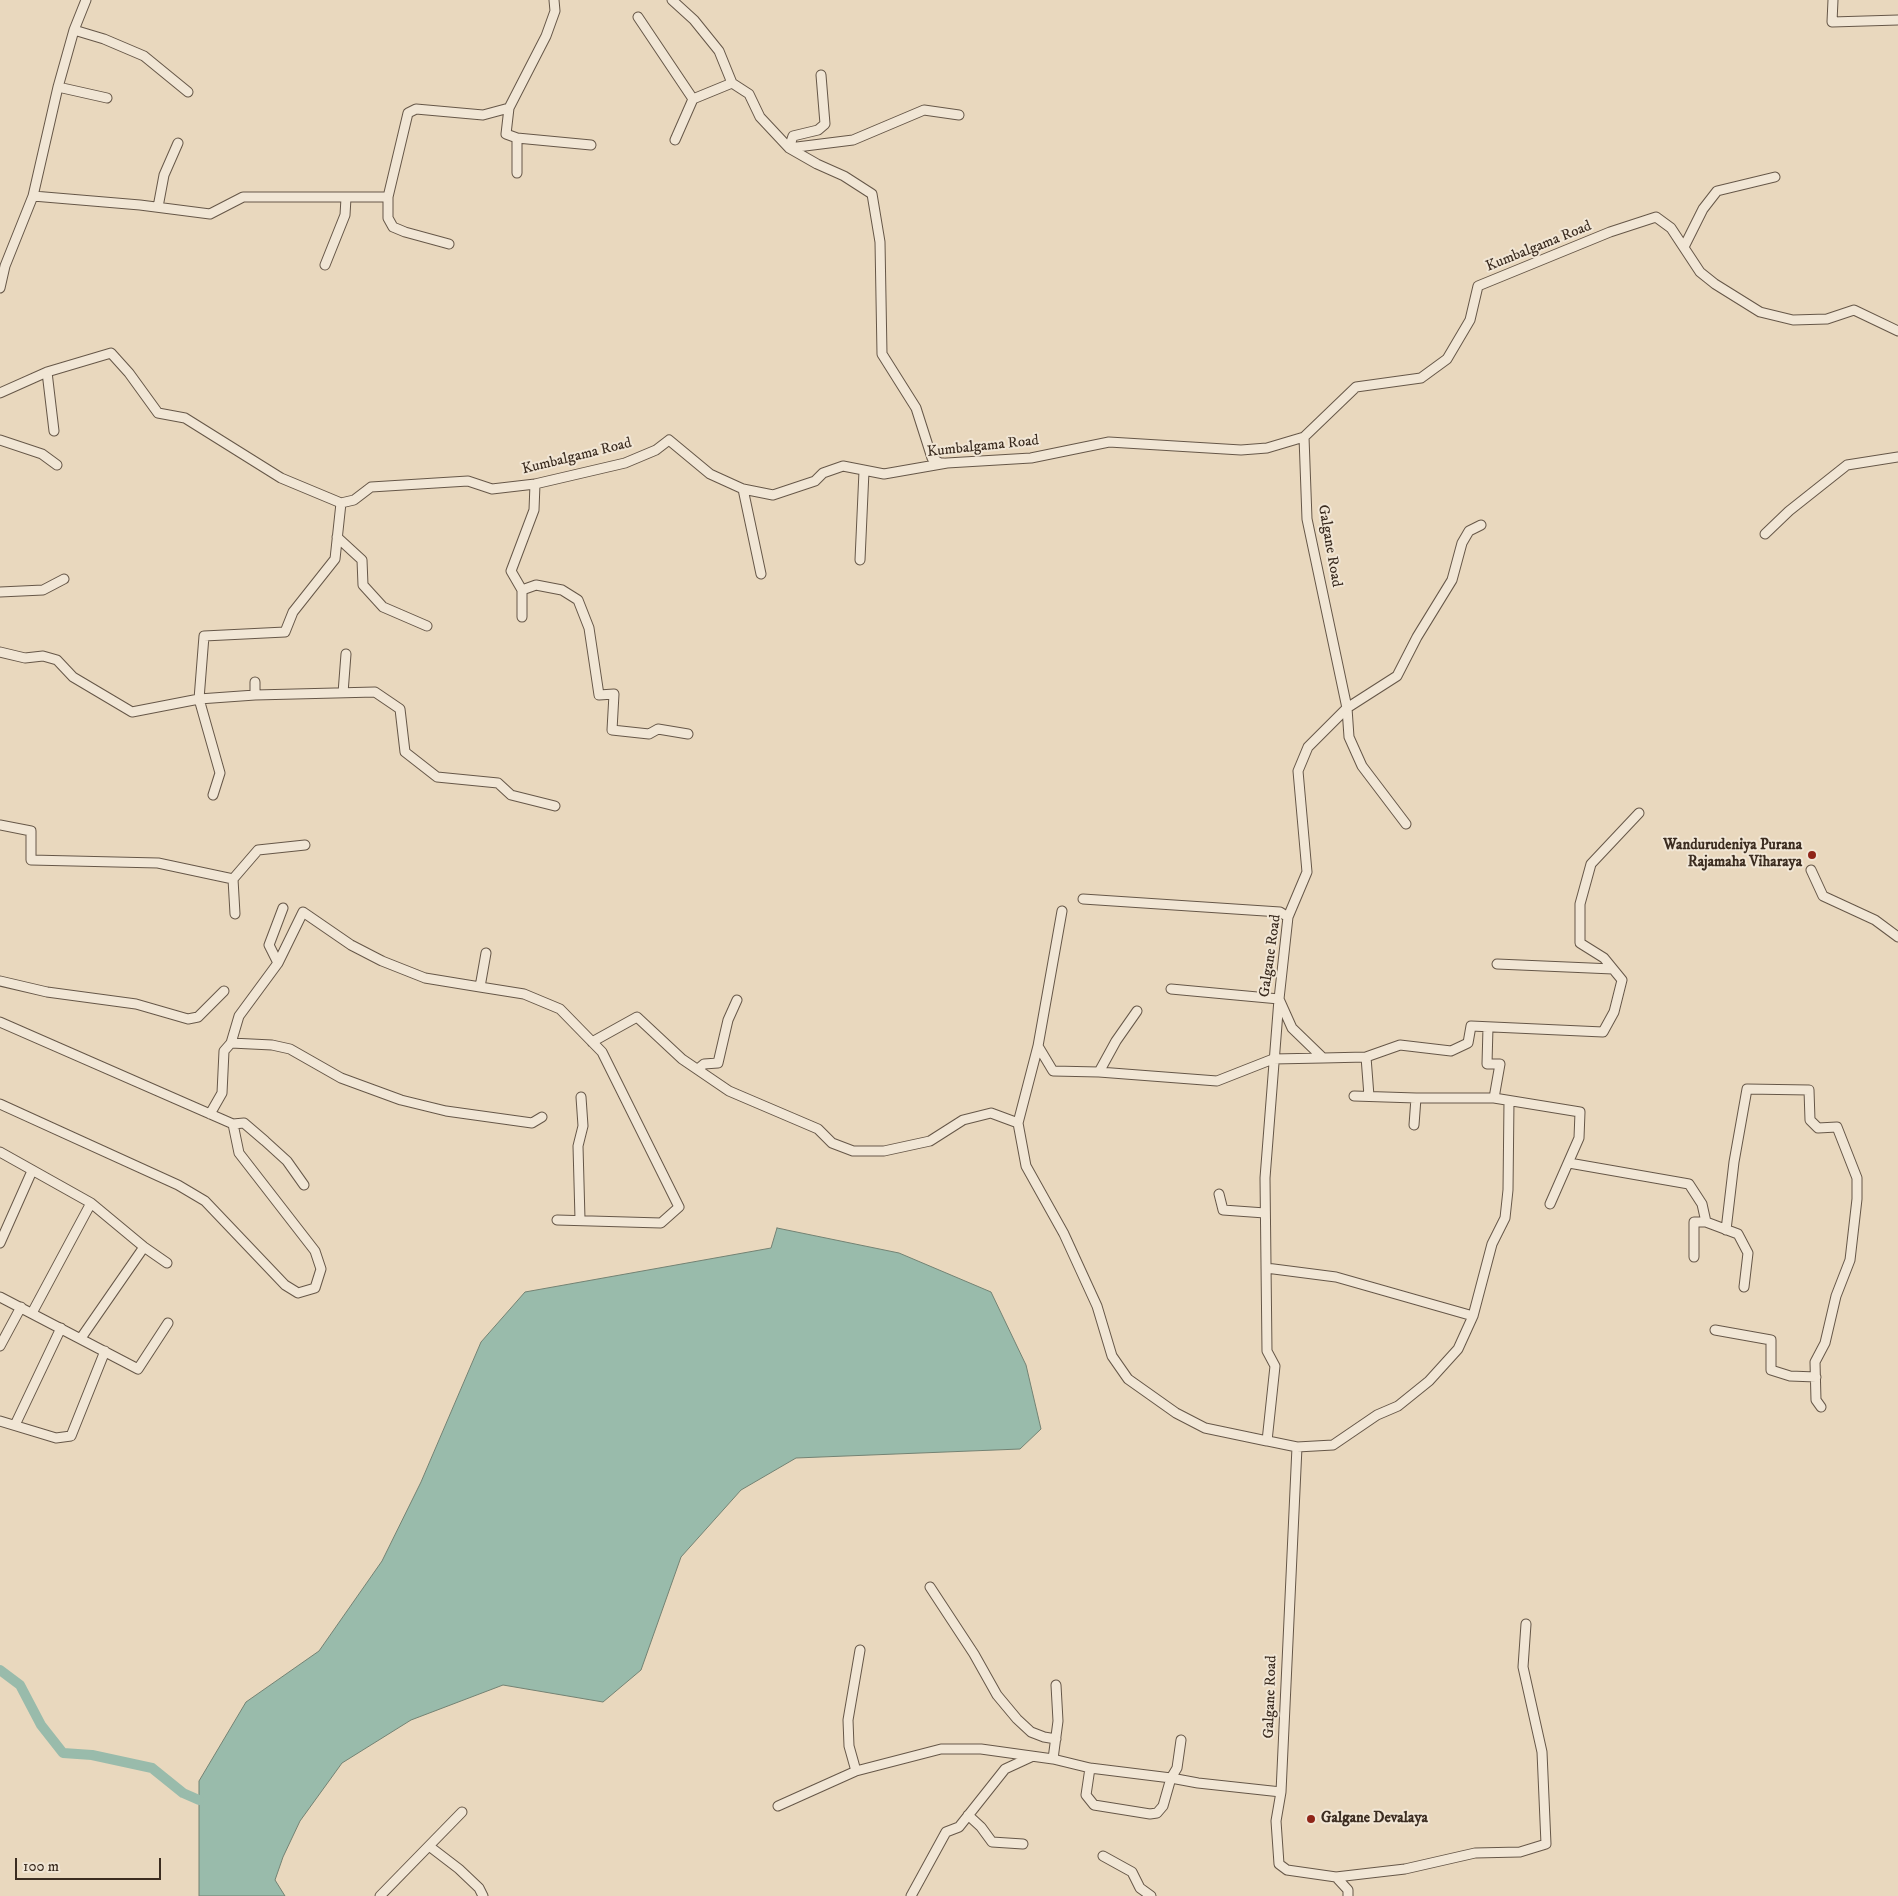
<!DOCTYPE html>
<html>
<head>
<meta charset="utf-8">
<style>
  body { margin:0 }
  #map { position:relative; width:1898px; height:1896px; overflow:hidden; background:#e9d8be; font-family:"IM FELL DW Pica",serif }
  canvas { display:block }
  .scale { position:absolute; left:15px; top:1858px; width:146px; height:22px; box-sizing:border-box; border:2px solid #3b2c20; border-top:0; padding-left:6px; font-size:15px; line-height:18px; white-space:nowrap; color:#3b2c20; -webkit-text-stroke:4px #f1e6d5; paint-order:stroke }
</style>
</head>
<body>
<div id="map">
<canvas width="1898" height="1896"></canvas>
<div class="scale">100 m</div>
</div>
<script>
const ctx = document.querySelector('canvas').getContext('2d');
ctx.lineJoin = 'round';
function fillPath(path, color) { ctx.fillStyle = color; ctx.fill(path, 'evenodd'); }
const shape = rows => new Path2D(rows.map(r => 'M' + r).join(''));
function strokePath(path, color, width, dash) { ctx.strokeStyle = color; ctx.lineWidth = width; ctx.lineCap = dash ? 'butt' : 'round'; ctx.setLineDash(dash || []); ctx.stroke(path); }
function drawText(font, color, halo, rows, align = 'center') {
  ctx.font = font + ' "IM FELL DW Pica",serif'; ctx.lineWidth = 4; ctx.setLineDash([]); ctx.textBaseline = 'middle'; ctx.strokeStyle = halo; ctx.fillStyle = color; for (const [text, x, y, turn = 0] of rows) {
    ctx.save(); ctx.translate(x, y); ctx.rotate((+turn || 0) * Math.PI / 180); ctx.textAlign = isNaN(turn) ? turn : align; if (halo) ctx.strokeText(text, 0, 0); ctx.fillText(text, 0, 0); ctx.restore();
  }
}
const water = shape([
  [777,1228,899,1253,991,1292,1026,1365,1041,1429,1020,1449,796,1458,741,1490,681,1557,641,1670,603,1702,503,1685,411,1720,342,1763,300,1821,283,1857,275,1880,285,1896,199,1896,199,1781,246,1702,319,1651,382,1561,421,1482,481,1342,525,1292,771,1248,777,1228]
]);
fillPath(water, '#99bbab');
strokePath(water, '#738273', 1);
strokePath(shape([
  [0,1670,20,1685,41,1725,63,1753,92,1755,152,1768,183,1793,199,1800]
]), '#99bbab', 10);
const minor = shape([
  [672,0,694,20,719,51,732,83,749,94,760,117,789,148,817,164,844,176,872,194,880,242,882,354,916,408,932,458,940,463,944,463],
  [1833,0,1832,22,1898,20],
  [638,17,693,99],
  [74,30,104,39,144,56,188,92],
  [821,75,825,124,818,130,793,136,789,148,853,140,924,110,959,115],
  [58,87,107,98],
  [509,108,506,134,517,138,517,173],
  [517,138,591,145],
  [675,140,693,99,732,83],
  [33,196,140,205,210,214,243,197,388,197,408,113,416,109,483,115,509,108,546,36,555,11,554,0],
  [388,197,388,218,393,227,405,232,449,244],
  [158,207,164,175,178,143],
  [1684,247,1703,209,1717,191,1775,177],
  [325,265,345,215,346,198],
  [0,288,5,266,33,196,58,87,74,30,86,0],
  [47,372,54,431],
  [0,393,47,372,111,353,129,373,158,413,185,418,281,478,341,503,354,500,371,487,468,481,492,489,535,484,625,463,656,450,669,440,710,474,743,489,773,495,815,481,823,473,843,466,884,474,947,463,1031,458,1109,442,1241,450,1267,448,1304,437,1356,387,1421,378,1447,359,1470,320,1478,286,1610,232,1656,217,1671,228,1700,272,1715,284,1760,312,1793,320,1827,319,1854,310,1898,331],
  [0,440,42,454,57,465],
  [743,489,761,574],
  [1765,534,1789,511,1847,465,1898,457],
  [337,537,362,560,363,585,383,607,427,626],
  [860,560,864,471],
  [522,590,536,585,562,590,578,600,589,628,599,695,614,694,612,730,649,734,658,729,688,734],
  [0,592,43,590,64,579],
  [522,617,522,590,511,571,534,510,535,484],
  [0,652,25,658,43,656,57,660,73,677,132,712,199,699,220,773,213,795],
  [255,682,255,695,199,699,204,636,285,632,293,612,335,559,341,503],
  [343,693,346,654],
  [255,695,375,692,400,709,405,752,437,777,498,783,511,795,555,806],
  [1406,824,1362,766,1349,737,1347,708,1397,676,1417,637,1452,580,1462,543,1469,531,1481,525],
  [0,825,31,831,31,860,158,863,233,879,258,850,305,845],
  [1811,870,1823,896,1875,920,1898,937],
  [233,879,235,914],
  [1083,899,1280,912,1288,917],
  [1062,911,1038,1046,1053,1071,1099,1072,1217,1081,1273,1059,1323,1058],
  [278,963,269,945,283,908],
  [1497,964,1613,969],
  [0,981,47,992,136,1004,188,1019,198,1017,224,991],
  [480,987,524,994,560,1009,602,1052,679,1207,661,1223,557,1220],
  [1171,989,1279,999,1292,1028,1323,1058,1366,1057,1400,1045,1451,1051,1468,1043,1471,1026,1603,1032,1614,1012,1622,980,1604,958,1580,943,1580,904,1591,864,1639,813],
  [0,1022,233,1124],
  [1488,1027,1487,1064,1500,1064,1494,1098,1580,1112,1579,1138,1550,1204],
  [592,1042,637,1017,682,1059,729,1091,818,1129,832,1143,853,1151,884,1151,930,1141,963,1120,991,1113,1018,1123,1026,1166,1064,1234,1097,1306,1112,1356,1128,1379,1176,1413,1205,1428,1267,1441,1275,1366,1267,1351,1265,1178,1279,999,1288,917,1307,872,1298,771,1308,747,1347,708,1307,519,1304,437],
  [231,1043,239,1016,278,963,303,912,351,945,382,961,425,978,480,987,486,953],
  [1366,1057,1369,1096],
  [698,1069,704,1064,718,1063,728,1020,737,1000],
  [1099,1072,1116,1041,1137,1011],
  [1354,1096,1416,1098],
  [0,1104,178,1185,205,1201,285,1285,298,1293,315,1288,321,1269,315,1251,239,1153,233,1124,244,1123,265,1141,287,1161,304,1185],
  [210,1114,222,1093,224,1051,231,1043,272,1045,290,1049,341,1078,401,1100,446,1111,532,1123,542,1117],
  [1018,1123,1038,1046],
  [1414,1125,1416,1098,1494,1098],
  [0,1152,91,1203,144,1247,167,1263],
  [1569,1163,1689,1184,1702,1204,1706,1222,1738,1234,1748,1253,1744,1287],
  [1219,1194,1223,1210,1265,1213],
  [580,1219,578,1146,583,1126,581,1097],
  [1726,1230,1734,1162,1747,1089,1809,1090,1810,1120,1818,1128,1837,1127,1857,1178,1857,1199,1850,1260,1836,1296,1825,1343,1815,1362,1816,1400,1821,1407],
  [0,1243,32,1171],
  [1694,1257,1694,1222,1706,1222],
  [1266,1268,1336,1277,1473,1316],
  [0,1297,138,1369,168,1323],
  [32,1313,91,1203],
  [1715,1330,1771,1340,1771,1370,1790,1376,1816,1377],
  [81,1338,144,1247],
  [0,1346,21,1307],
  [0,1421,56,1438,71,1436,105,1351],
  [15,1425,61,1328],
  [1263,1440,1297,1447,1333,1445,1377,1415,1398,1406,1429,1381,1458,1349,1473,1316,1492,1244,1505,1218,1508,1190,1509,1101],
  [1297,1447,1281,1792,1276,1821,1279,1864,1287,1870,1336,1877,1348,1890,1348,1896],
  [930,1587,974,1654,997,1695,1017,1719,1031,1732,1044,1737,1056,1739],
  [1053,1759,1058,1721,1056,1685],
  [1090,1768,1086,1795,1094,1805,1150,1814,1157,1813,1163,1806,1171,1778,1177,1768,1181,1740],
  [856,1771,849,1746,848,1720,860,1650],
  [778,1806,856,1771,941,1749,981,1749,1053,1759,1090,1768,1171,1778,1198,1783,1281,1792],
  [968,1815,981,1827,992,1842,1023,1844],
  [429,1846,459,1869,479,1888,483,1896],
  [1103,1856,1132,1872,1140,1888,1151,1896],
  [1336,1877,1405,1869,1475,1853,1520,1852,1546,1844,1542,1752,1523,1667,1526,1624],
  [380,1896,462,1812],
  [911,1896,946,1832,959,1827,1005,1769,1031,1757]
]);
strokePath(minor, '#665748', 11);
strokePath(minor, '#f1e6d5', 9);
for (const [x, y, r, color] of [
  [1812,855,5,"#8f2418"],
  [1311,1819,5,"#8f2418"]
]) { const dot = new Path2D(); dot.arc(x, y, r, 0, 2 * Math.PI); ctx.fillStyle = color; ctx.fill(dot); strokePath(dot, '#f1e6d5', 2); }
drawText('15px', '#3b2c20', '#f1e6d5', [
  ["Kumbalgama Road",1539,247,-22],
  ["Kumbalgama Road",983,447,-6],
  ["Kumbalgama Road",577,457,-14],
  ["Galgane Road",1329,546,80],
  ["Galgane Road",1271,956,-82],
  ["Galgane Road",1271,1697,-88]
]);
drawText('bold 15px', '#3b2c20', '#f1e6d5', [
  ["Wandurudeniya Purana",1802,846],
  ["Rajamaha Viharaya",1802,863],
  ["Galgane Devalaya",1321,1819,"left"]
], 'right');
</script>
</body>
</html>
